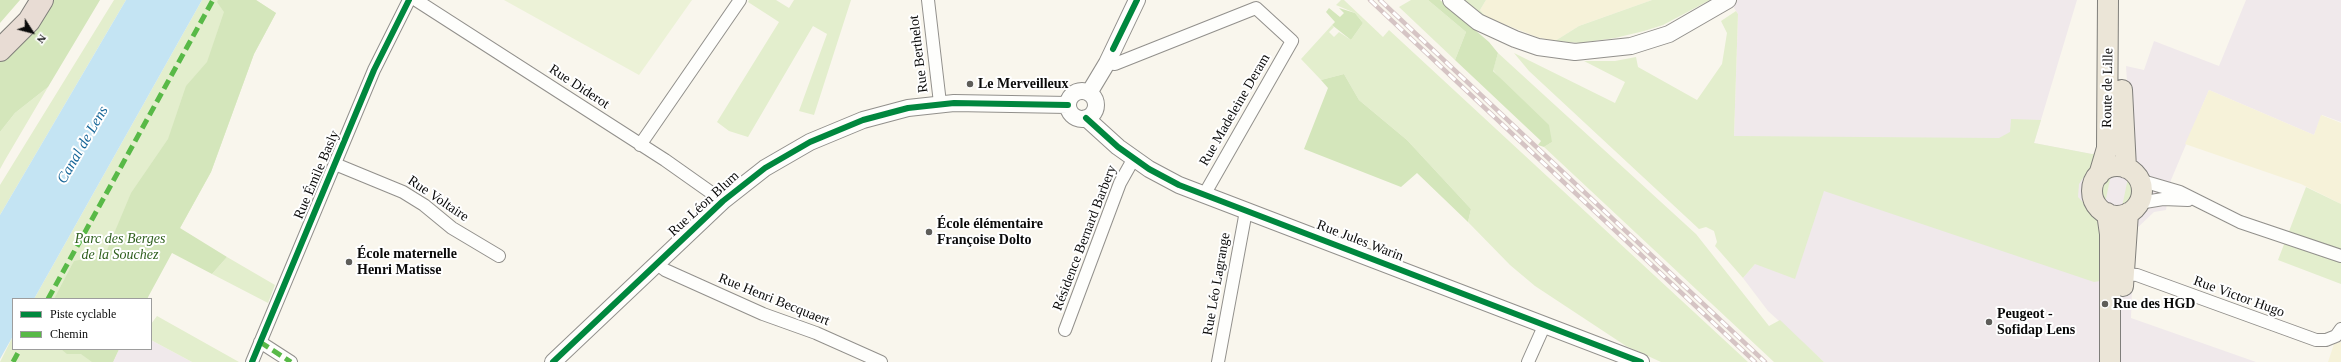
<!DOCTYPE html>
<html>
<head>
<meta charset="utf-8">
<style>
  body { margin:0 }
  #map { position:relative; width:2341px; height:362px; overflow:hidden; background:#f9f6ed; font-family:Georgia,serif }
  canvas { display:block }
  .legend { position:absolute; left:12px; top:298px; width:140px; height:52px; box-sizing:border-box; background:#fff; border:1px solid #9d9d9d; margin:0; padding:5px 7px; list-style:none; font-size:12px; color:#0a0a0a }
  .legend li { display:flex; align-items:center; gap:8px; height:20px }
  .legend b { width:20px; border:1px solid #9d9d9d }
  .north { position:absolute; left:12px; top:12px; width:40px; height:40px; -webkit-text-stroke:3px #fff; paint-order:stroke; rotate:126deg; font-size:11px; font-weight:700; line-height:16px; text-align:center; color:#0a0a0a }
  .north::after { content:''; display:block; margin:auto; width:14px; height:18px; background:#0a0a0a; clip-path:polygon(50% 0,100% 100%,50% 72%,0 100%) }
</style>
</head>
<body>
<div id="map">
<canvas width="2341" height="362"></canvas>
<ul class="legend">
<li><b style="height:5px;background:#00873e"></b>Piste cyclable</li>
<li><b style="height:5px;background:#58b947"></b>Chemin</li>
</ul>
<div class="north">N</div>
</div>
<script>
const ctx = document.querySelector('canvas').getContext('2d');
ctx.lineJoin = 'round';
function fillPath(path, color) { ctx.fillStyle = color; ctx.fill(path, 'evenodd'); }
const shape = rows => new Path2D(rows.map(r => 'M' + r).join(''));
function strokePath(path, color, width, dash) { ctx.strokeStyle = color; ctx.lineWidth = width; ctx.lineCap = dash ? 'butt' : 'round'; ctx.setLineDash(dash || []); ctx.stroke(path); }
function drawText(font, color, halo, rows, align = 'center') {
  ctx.font = font + ' Georgia,serif'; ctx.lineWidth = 4; ctx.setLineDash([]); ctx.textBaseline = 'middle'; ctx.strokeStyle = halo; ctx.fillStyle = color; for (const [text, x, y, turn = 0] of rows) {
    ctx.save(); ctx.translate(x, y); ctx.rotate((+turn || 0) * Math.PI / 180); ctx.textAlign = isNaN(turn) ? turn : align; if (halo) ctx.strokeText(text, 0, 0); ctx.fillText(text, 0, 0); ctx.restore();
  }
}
fillPath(shape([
  [1729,0,2077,0,2034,143,2092,154,2131,148,2126,66,2144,70,2154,41,2219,66,2246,0,2341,0,2341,122,2322,115,2314,135,2209,90,2171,180,2166,210,2154,212,2134,231,2131,318,2256,362,1824,362,1768,311,1743,278,1755,264,1734,136,1738,14],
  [151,340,192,362,113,362,119,349,151,349]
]), '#f0e9eb');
fillPath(shape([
  [1486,0,1652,0,1579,26,1555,41,1537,37,1486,17,1480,10],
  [2209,90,2314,135,2321,115,2341,123,2341,204,2301,184,2185,144],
  [2341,342,2341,362,2328,362,2334,344]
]), '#f6f2d9');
fillPath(shape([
  [114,0,126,0,0,215,0,185],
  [202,0,256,0,276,13,254,54,211,172,180,228,147,299,34,299],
  [749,0,776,0,789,8,794,0,851,0,814,115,799,111,827,34,813,26,748,137,729,131,717,122,779,22,748,2],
  [1341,0,1344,0,1383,37,1389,30,1748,362,1661,362,1626,346,1535,286,1510,265,1468,222,1471,209,1407,140,1359,100,1344,74,1321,80,1301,59,1332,25,1334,27,1329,32,1334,37,1339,32,1351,40,1363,23,1355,13,1336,5],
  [1411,0,1428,0,1466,32,1455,60,1399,7],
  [1464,0,1486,0,1480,10,1486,17],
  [1652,0,1710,0,1663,25,1644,31,1615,38,1580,43,1555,41,1579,26],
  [1736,11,1738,14,1734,136,1999,138,2010,132,2011,119,2041,120,2034,143,2092,154,2101,152,2079,184,2078,197,2103,223,2100,281,2094,282,1824,191,1795,279,1755,264,1743,278,1715,246,1717,242,1714,231,1706,227,1699,229,1529,71,1514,53,1615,103,1625,82,1584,61,1615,61,1636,57,1638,67,1697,100,1722,64,1727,33,1721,21],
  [1498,53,1696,234,1769,326,1780,320,1824,362,1774,362,1544,147,1552,142,1493,70],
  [48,87,5,160,0,169,0,132,15,113],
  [2111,175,2105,203,2101,189,2102,184],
  [2128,178,2133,185,2134,196,2128,205,2122,207],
  [2306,187,2341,204,2341,284,2278,260],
  [227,257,275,285,268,303,212,274],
  [157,316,239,362,192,362,151,340,151,324],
  [13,336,13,349,119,349,113,362,0,362]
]), '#e3eecd');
fillPath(shape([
  [0,0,20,0,0,23],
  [52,0,100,0,48,87,15,113,0,132,0,58],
  [218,0,256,0,276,13,254,54,211,172,180,228,227,257,212,274,172,253,147,299,54,299,74,261,105,255,131,193,168,139,186,86,207,62,224,12,217,2],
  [1428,0,1440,0,1489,42,1498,53,1493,71,1549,125,1552,142,1544,147,1538,145,1541,141,1455,60,1466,32],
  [1329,8,1340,17,1344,13,1339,8,1355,13,1363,23,1351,40,1332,25,1335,22,1326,12],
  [1344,74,1359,100,1407,140,1471,209,1468,222,1417,173,1401,187,1304,149,1328,88,1321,80],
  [61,349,119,349,113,362,92,362,81,354,67,354]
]), '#d4e6bb');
fillPath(shape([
  [504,0,692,0,639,75]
]), '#ecf2d7');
fillPath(shape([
  [126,0,202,0,34,299,13,299,13,336,0,359,0,215]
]), '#c4e4f3');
const minor = shape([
  [416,0,665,160,723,201],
  [928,0,940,103],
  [1107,63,1115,64,1256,8,1292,41,1204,195],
  [640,145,740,0],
  [335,164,403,192,424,205,452,228,499,256],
  [2139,180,2180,192,2240,222,2341,256],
  [2139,203,2163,199,2188,200],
  [657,264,665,270,763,314,816,333,881,362],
  [2123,274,2137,275,2316,340,2326,340,2336,336,2341,329],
  [1065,330,1120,183,1134,158],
  [260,342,291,362],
  [252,362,374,70,409,0],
  [1218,362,1246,211],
  [1528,362,1545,324]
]);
const tertiary = shape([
  [1451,0,1478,22,1515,39,1538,47,1575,52,1631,46,1669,34,1728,0],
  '1068 105a14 14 0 1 1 28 0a14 14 0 1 1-28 0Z',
  [1089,93,1107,63,1137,0],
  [1086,118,1118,147,1149,169,1179,185,1641,362],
  [553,362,723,201,765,168,810,142,863,120,908,108,954,103,1068,105]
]);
const primary = shape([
  [2122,90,2126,168],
  '2092 191a25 25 0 1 1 50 0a25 25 0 1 1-50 0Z',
  [2099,175,2107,148,2108,0],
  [2107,213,2110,234,2110,362],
  [2123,286,2128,213]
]);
const motorway = shape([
  [0,50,29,21,42,0]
]);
strokePath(minor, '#92908c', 14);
strokePath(tertiary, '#92908c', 18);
strokePath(primary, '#7f7e7a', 22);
strokePath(motorway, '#7f7e7a', 24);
strokePath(minor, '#fefefc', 12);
strokePath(tertiary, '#fefefc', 16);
strokePath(primary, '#ebe5d7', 20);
strokePath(motorway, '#e8dcd4', 22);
const rail = shape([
  [1370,0,1755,362],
  [1380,0,1765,362]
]);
strokePath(rail, '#d5c4c4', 4.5);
strokePath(rail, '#fff', 3, [9]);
strokePath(shape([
  [48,299,213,0],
  [260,342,291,362],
  [13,362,20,349]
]), '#58b947', 5, [10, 5]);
strokePath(shape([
  [1113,49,1137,0],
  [1086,118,1118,147,1149,169,1179,185,1641,362],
  [252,362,374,70,409,0],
  [553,362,723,201,765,168,810,142,863,120,908,108,954,103,1068,105]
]), '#00873e', 6);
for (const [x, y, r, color] of [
  [970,84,4,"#5e5d59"],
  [929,232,4,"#5e5d59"],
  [349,262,4,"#5e5d59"],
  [2105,304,4,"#5e5d59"],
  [1989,322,4,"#5e5d59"]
]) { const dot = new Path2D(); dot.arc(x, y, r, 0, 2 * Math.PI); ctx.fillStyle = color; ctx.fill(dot); strokePath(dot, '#fff', 1.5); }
drawText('14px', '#0a0a0a', '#fff', [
  ["Rue Berthelot",919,54,-97],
  ["Rue Diderot",579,87,33],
  ["Route de Lille",2108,88,-89],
  ["Rue Madeleine Deram",1235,110,-60],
  ["Rue Émile Basly",317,175,-67],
  ["Rue Voltaire",438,199,34],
  ["Rue Léon Blum",704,204,-42],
  ["Résidence Bernard Barbery",1085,238,-69],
  ["Rue Jules Warin",1360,241,21],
  ["Rue Léo Lagrange",1217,284,-80],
  ["Rue Victor Hugo",2239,297,20],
  ["Rue Henri Becquaert",774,300,22]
]);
drawText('bold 14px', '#0a0a0a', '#fff', [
  ["Le Merveilleux",978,84],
  ["École élémentaire",937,224],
  ["Françoise Dolto",937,240],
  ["École maternelle",357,254],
  ["Henri Matisse",357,270],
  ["Rue des HGD",2113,304],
  ["Peugeot -",1997,314],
  ["Sofidap Lens",1997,330]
], 'left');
drawText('italic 14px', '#2e5f1d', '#fff', [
  ["Parc des Berges",120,239],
  ["de la Souchez",120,255]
]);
drawText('italic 15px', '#176698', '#fff', [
  ["Canal de Lens",83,145,-60]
]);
</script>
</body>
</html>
